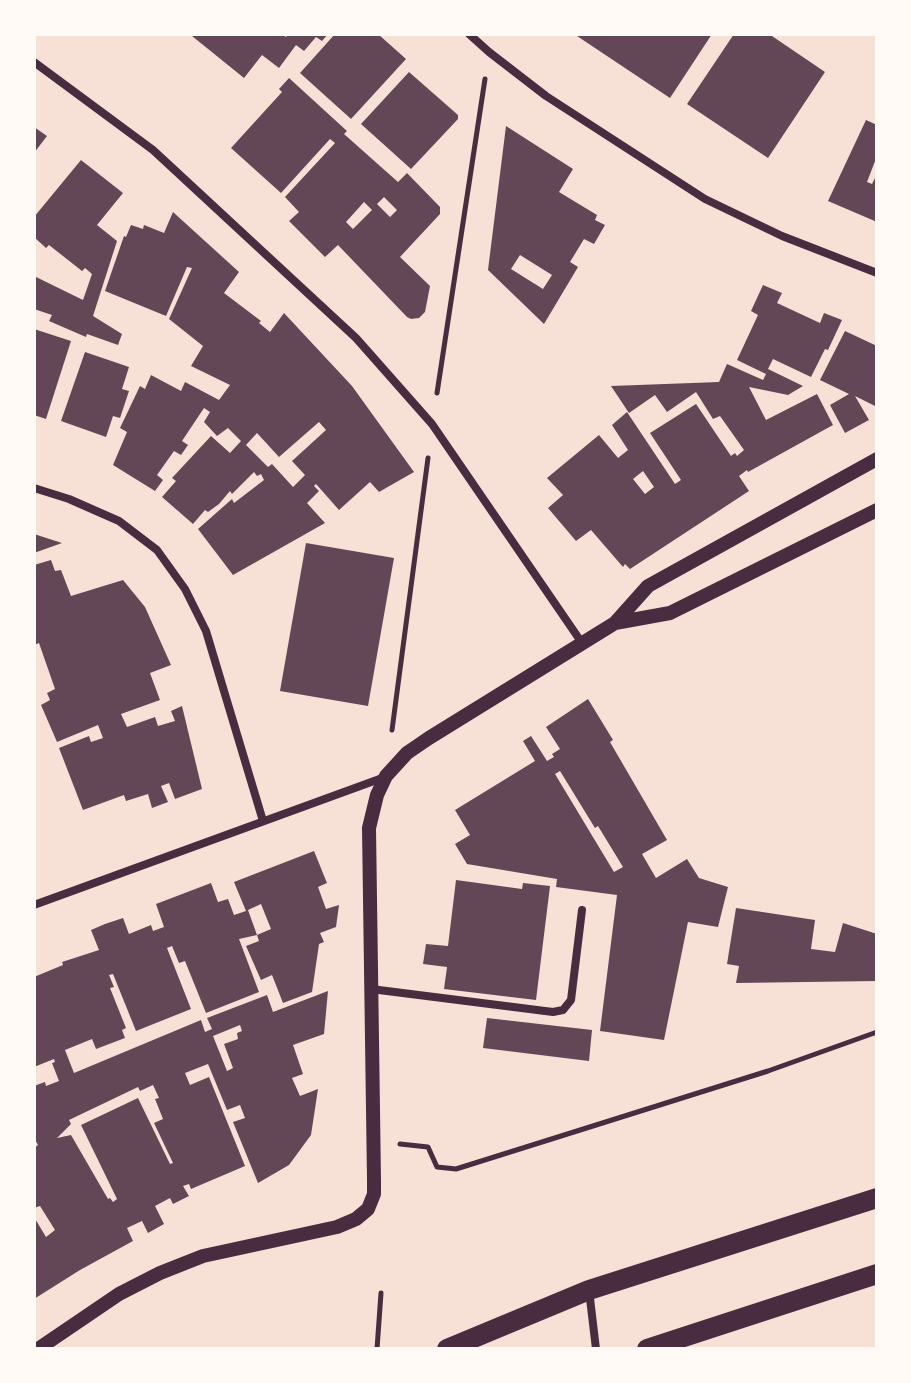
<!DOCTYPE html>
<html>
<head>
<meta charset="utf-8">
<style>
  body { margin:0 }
  #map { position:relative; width:911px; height:1383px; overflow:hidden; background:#f7e1d7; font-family:"Work Sans",sans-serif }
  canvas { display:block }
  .frame { position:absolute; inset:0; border:36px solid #fffaf5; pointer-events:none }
</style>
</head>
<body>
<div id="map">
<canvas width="911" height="1383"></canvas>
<div class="frame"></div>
</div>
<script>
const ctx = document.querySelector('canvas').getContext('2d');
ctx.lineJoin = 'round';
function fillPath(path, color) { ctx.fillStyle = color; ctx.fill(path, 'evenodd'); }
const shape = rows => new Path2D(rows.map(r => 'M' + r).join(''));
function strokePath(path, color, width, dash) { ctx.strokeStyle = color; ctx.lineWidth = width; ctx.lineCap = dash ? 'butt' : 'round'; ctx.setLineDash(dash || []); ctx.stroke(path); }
fillPath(shape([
  [193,34,282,34,286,37,288,34,328,34,322,41,316,37,304,51,296,45,279,68,262,55,244,78,192,36],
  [335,34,378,34,406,59,351,119,300,73],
  [574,34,712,34,670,98],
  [734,34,769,34,825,72,768,158,687,104],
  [409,72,458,115,458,119,411,169,361,124],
  [289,78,347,131,344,134,398,182,407,173,440,207,440,214,400,257,430,286,425,312,419,318,411,319,407,317,338,245,325,257,289,221,299,212,285,197,335,143,330,139,281,193,231,148,282,92,279,89],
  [384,197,397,210,390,217,377,204],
  [364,202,372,210,353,229,346,222],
  [866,120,877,125,877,156,867,182,872,184,877,174,877,222,828,201],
  [506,126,573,169,559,192,597,215,595,220,605,225,594,244,584,239,570,262,578,267,544,324,488,270],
  [520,255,552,275,543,289,511,269],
  [34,127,47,136,34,153],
  [81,160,123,193,97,225,117,241,93,316,122,334,118,345,87,334,86,337,49,321,52,315,34,309,34,276,83,300,92,274,85,268,82,271,49,245,46,248,34,237,34,217],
  [173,212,239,272,224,293,261,321,259,323,270,332,284,313,352,386,414,472,379,492,370,482,339,510,316,484,314,486,319,491,307,503,325,523,233,575,198,529,232,499,234,503,264,480,261,474,257,476,254,472,232,494,230,491,219,504,208,512,205,510,193,524,162,497,176,481,172,478,211,436,230,453,241,441,228,428,217,436,204,422,210,412,204,408,182,441,188,445,181,455,174,451,157,475,163,480,155,491,113,465,127,432,120,428,140,386,145,389,151,375,181,391,185,382,219,400,230,385,191,366,203,346,169,319,192,268,187,267,166,316,105,291,124,236,126,237,131,225,143,229,144,225,164,233],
  [319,422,326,430,292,461,305,475,293,487,272,464,268,467,246,445,257,433,279,457],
  [763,285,782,293,777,303,820,323,824,313,842,320,828,350,825,349,811,377,773,359,768,369,803,386,788,395,749,387,766,420,817,394,833,425,748,472,747,470,739,476,749,491,630,569,625,564,623,567,591,530,576,541,548,508,563,495,547,478,599,435,618,458,628,450,612,425,627,412,675,484,681,480,650,433,696,404,731,456,735,453,737,456,744,450,720,416,713,419,696,392,667,412,655,395,629,413,611,386,719,382,727,364,763,380,766,374,737,360,758,315,751,311],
  [643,471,654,487,645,494,633,479],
  [34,329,71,341,46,419,34,415],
  [845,331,877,346,877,407,855,396,869,420,845,433,830,405,849,394,820,380],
  [85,352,129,367,122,389,129,391,120,418,113,416,106,437,61,421],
  [34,534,62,543,34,553],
  [306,543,394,558,368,706,280,691],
  [51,560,55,571,61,570,71,596,123,580,145,607,171,665,150,673,160,700,121,714,127,727,155,717,158,726,175,721,171,711,182,706,202,789,175,799,169,783,161,786,168,802,152,808,148,794,126,801,124,795,83,810,59,748,89,736,91,742,103,738,98,725,57,742,41,705,50,700,47,693,55,689,39,643,34,645,34,565],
  [588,699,613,740,610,742,667,840,642,854,656,878,687,859,699,878,728,887,718,927,688,922,664,1040,600,1031,617,895,556,887,557,879,467,864,455,844,470,835,455,810,535,761,523,741,531,736,547,761,554,757,552,754,560,749,546,727],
  [560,771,595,828,598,826,623,867,614,872,555,774],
  [314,851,327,883,318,887,326,909,339,905,336,927,320,933,324,942,319,944,312,992,283,1003,272,975,261,980,246,946,259,941,257,935,271,929,261,904,248,910,257,935,239,939,259,992,206,1013,185,961,179,963,172,946,167,948,191,1009,136,1031,113,974,109,975,114,987,110,988,126,1028,122,1030,125,1038,96,1049,92,1039,65,1050,74,1073,201,1020,205,1032,212,1029,207,1018,267,995,273,1012,328,991,324,1034,293,1045,303,1074,292,1078,300,1096,318,1089,311,1135,289,1165,258,1183,233,1122,245,1118,240,1105,227,1110,208,1064,185,1073,190,1085,209,1077,245,1166,191,1189,189,1184,183,1186,189,1196,173,1204,170,1198,155,1206,164,1224,148,1233,142,1221,127,1228,133,1241,80,1270,34,1299,34,1217,46,1237,55,1230,40,1206,34,1208,34,1148,38,1145,34,1138,34,1086,45,1082,46,1086,59,1081,52,1063,55,1062,54,1059,34,1067,34,977,63,965,62,962,99,950,91,930,105,924,123,918,129,934,151,925,153,931,164,927,156,904,211,883,218,902,228,899,234,915,246,911,234,882],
  [240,1025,242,1031,237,1033,238,1039,224,1044,233,1068,227,1071,213,1036],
  [153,1085,159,1098,155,1099,163,1119,154,1123,173,1163,170,1164,138,1098,81,1125,117,1199,113,1202,110,1198,108,1199,71,1135,57,1138,71,1124,69,1120,138,1087,140,1091],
  [456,880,522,889,523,883,550,886,536,1000,444,989,447,967,423,964,426,944,448,946],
  [736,908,815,920,811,949,835,952,843,923,877,934,877,981,736,983,739,966,727,964],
  [487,1018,592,1030,589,1061,483,1048]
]), '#644757');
strokePath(shape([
  [437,393,485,79],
  [392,730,428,458],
  [400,1144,428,1147,437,1167,456,1169,768,1071,877,1032],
  [377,1349,381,1293]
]), '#4a2c40', 5);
strokePath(shape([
  [469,34,489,52,546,96,705,199,782,236,877,273],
  [34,62,153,150,356,338,432,424,582,643],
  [34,488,69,499,119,521,157,550,185,589,206,631,263,821],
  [34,905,385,777],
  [371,989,553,1012,563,1010,571,1000,582,910],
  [589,1290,596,1349]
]), '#4a2c40', 8);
strokePath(shape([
  [615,623,670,613,877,510],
  [38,1349,119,1294,160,1273,203,1256,337,1227,356,1219,368,1209,374,1194,374,1180,369,828,377,795,386,776,407,753,429,738,615,623,648,586,877,459]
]), '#4a2c40', 14);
strokePath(shape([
  [447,1349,589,1290,877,1198],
  [647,1349,877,1274]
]), '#4a2c40', 20);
</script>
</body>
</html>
